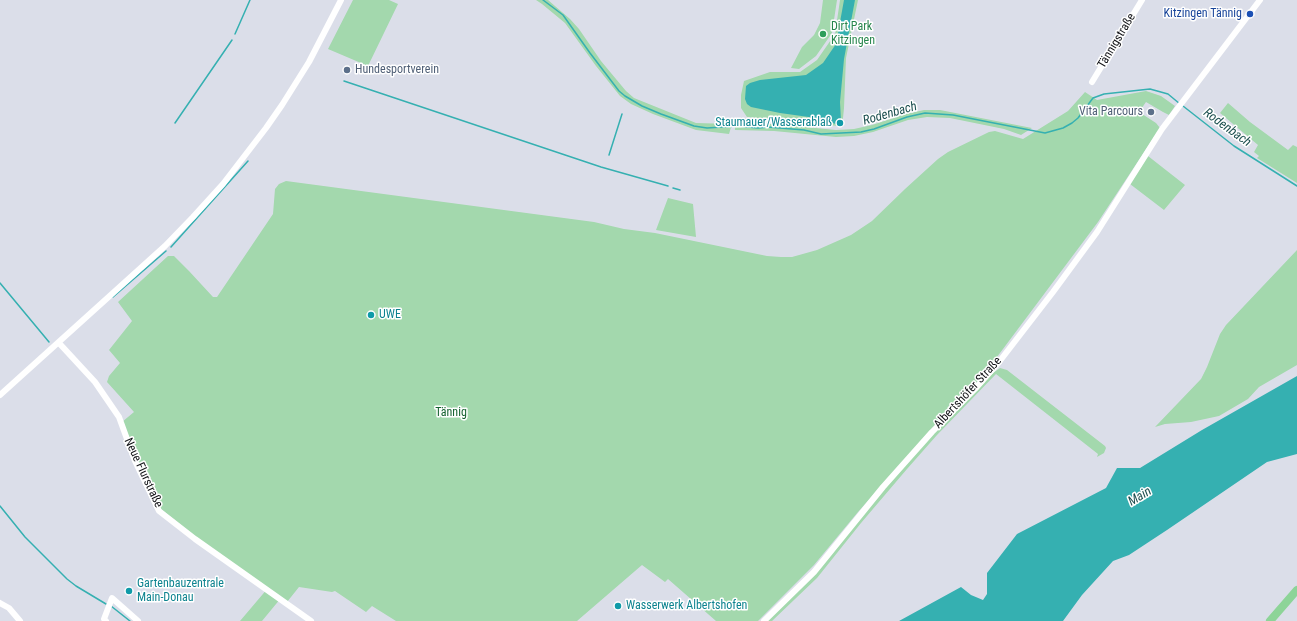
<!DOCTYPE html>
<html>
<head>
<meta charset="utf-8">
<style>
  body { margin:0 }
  canvas { display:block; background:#dbdee9 }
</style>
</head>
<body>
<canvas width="1297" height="621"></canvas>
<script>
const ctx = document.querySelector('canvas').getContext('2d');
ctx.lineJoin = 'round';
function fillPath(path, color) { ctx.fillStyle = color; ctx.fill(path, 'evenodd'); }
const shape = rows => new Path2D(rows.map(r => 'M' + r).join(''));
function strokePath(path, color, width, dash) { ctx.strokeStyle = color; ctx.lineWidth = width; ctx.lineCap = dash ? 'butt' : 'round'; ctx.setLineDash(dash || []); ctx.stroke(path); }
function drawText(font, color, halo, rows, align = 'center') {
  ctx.font = font + ' "Roboto Condensed",sans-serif'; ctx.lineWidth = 3; ctx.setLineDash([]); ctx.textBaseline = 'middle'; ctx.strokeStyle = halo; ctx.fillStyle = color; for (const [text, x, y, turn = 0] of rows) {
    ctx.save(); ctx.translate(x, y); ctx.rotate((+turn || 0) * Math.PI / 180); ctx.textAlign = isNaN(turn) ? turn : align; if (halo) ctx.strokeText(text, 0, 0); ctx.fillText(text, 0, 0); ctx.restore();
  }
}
fillPath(shape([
  [353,0,389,0,398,4,368,66,328,49],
  [536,0,548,0,570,19,579,29,601,61,626,91,634,98,696,123,732,124,729,134,696,130,653,114,631,104,620,96,596,66,565,23,542,4],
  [823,0,837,0,832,33,816,56,799,69,791,68,802,47,814,35,820,23],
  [840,0,858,0,846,58,844,108,843,118,839,126,747,117,741,108,741,95,744,81,770,72,800,72,817,60,835,34],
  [1146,91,1161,96,1175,106,1169,115,1163,112,1146,102,1139,112,1156,123,1160,128,1098,222,991,365,975,384,953,405,858,512,814,565,758,621,716,621,668,579,665,582,642,565,577,621,396,621,372,606,366,612,335,591,332,592,299,587,287,602,281,598,262,621,240,621,268,588,197,538,156,505,122,422,134,412,107,382,109,376,120,363,109,350,132,321,118,302,168,256,174,256,189,271,213,297,217,297,273,214,275,189,279,184,286,181,594,222,624,229,655,233,767,256,781,257,792,257,817,250,851,235,872,221,905,189,938,159,948,152,989,132,995,131,1023,139,1068,111,1085,92,1097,100],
  [1228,103,1250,122,1288,150,1293,145,1297,147,1297,183,1257,158,1259,156,1254,152,1258,145,1220,113],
  [924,110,940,110,1032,128,1021,135,1004,129,950,118,927,117,908,120,873,132,854,136,836,137,774,131,735,130,735,124,775,124,836,130,854,129,872,125,906,114],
  [1148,156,1185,185,1164,210,1130,184],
  [668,198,693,204,696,237,656,230],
  [1297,250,1297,365,1259,387,1248,399,1219,416,1191,422,1165,424,1155,427,1201,379,1207,367,1220,334,1226,325],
  [1000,368,1007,370,1105,446,1106,448,1104,453,1097,457,1098,454,996,374,937,435,907,469,861,523,817,578,772,621,767,621,848,532,916,452,993,373]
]), '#a3d8ad');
fillPath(shape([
  [844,0,855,0,844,59,840,102,841,121,838,125,823,119,780,113,751,107,747,104,745,99,746,86,750,83,760,80,806,75,823,63,836,44],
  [1297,376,1297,454,1267,462,1167,530,1129,555,1113,561,1082,595,1063,621,899,621,961,587,971,595,983,600,987,594,987,573,1017,534,1106,488,1117,468,1140,468,1202,430]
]), '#35b0b1');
strokePath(shape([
  [543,0,563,15,590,53,619,91,625,96,642,106,661,114,694,126,707,128,738,126,758,128,768,127,804,130,821,134,861,132,874,129,907,117,925,113,953,115,1045,133,1063,128,1072,123,1078,118,1093,98,1104,94,1150,89,1168,94,1180,104],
  [235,34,250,0],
  [344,81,601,167,668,186],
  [1183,106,1234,146,1297,186],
  [175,123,232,40],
  [609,155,622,114],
  [673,188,680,190],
  [171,247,248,161],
  [0,283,49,342],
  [113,297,166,251],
  [0,506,25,537,67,579,76,586,106,604],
  [111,606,130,621]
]), '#35b0b1', 1.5);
strokePath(shape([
  [1092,82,1142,0],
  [59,343,95,382,119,417,135,461,159,511,195,539,311,621],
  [0,395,165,246,193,217,223,184,266,128,282,105,309,62,341,0],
  [0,603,9,608,20,621],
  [106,621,104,619,112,598,138,621],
  [764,621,814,572,883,487,932,432,975,389,999,362,1053,292,1097,232,1162,129,1260,0]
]), '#fff', 6);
strokePath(shape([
  [1270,621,1297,590]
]), '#8dd498', 8);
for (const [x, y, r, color] of [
  [1250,14,4,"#1a4fb4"],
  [823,34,4,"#2e9e5b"],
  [347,70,4,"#5c6f8a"],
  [1151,112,4,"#5c6f8a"],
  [840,123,4,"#0f9aa8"],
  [371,315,4,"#0f9aa8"],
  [129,591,4,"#0f9aa8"],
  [618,606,4,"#0f9aa8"]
]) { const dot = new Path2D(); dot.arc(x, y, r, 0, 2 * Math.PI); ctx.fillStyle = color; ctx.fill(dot); strokePath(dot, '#fff', 1.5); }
drawText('12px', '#164399', '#fff', [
  ["Kitzingen Tännig",1242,14]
], 'right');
drawText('12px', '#27864d', '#fff', [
  ["Dirt Park",831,27],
  ["Kitzingen",831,41]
], 'left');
drawText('12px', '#121317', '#fff', [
  ["Tännigstraße",1117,41,-59],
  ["Albertshöfer Straße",968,393,-47],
  ["Neue Flurstraße",143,473,65]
]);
drawText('12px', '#4e5e75', '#fff', [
  ["Hundesportverein",355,70],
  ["Vita Parcours",1143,112,"right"]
], 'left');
drawText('12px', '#0d838f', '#fff', [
  ["Staumauer/Wasserablaß",832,123,"right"],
  ["UWE",379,315],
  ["Gartenbauzentrale",137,584],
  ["Main-Donau",137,598],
  ["Wasserwerk Albertshofen",626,606]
], 'left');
drawText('12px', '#14612f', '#fff', [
  ["Tännig",451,413]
]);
drawText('italic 13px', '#1c4f4f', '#fff', [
  ["Rodenbach",890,114,-16],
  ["Rodenbach",1227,128,36],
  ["Main",1140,497,-31]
]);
</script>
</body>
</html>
